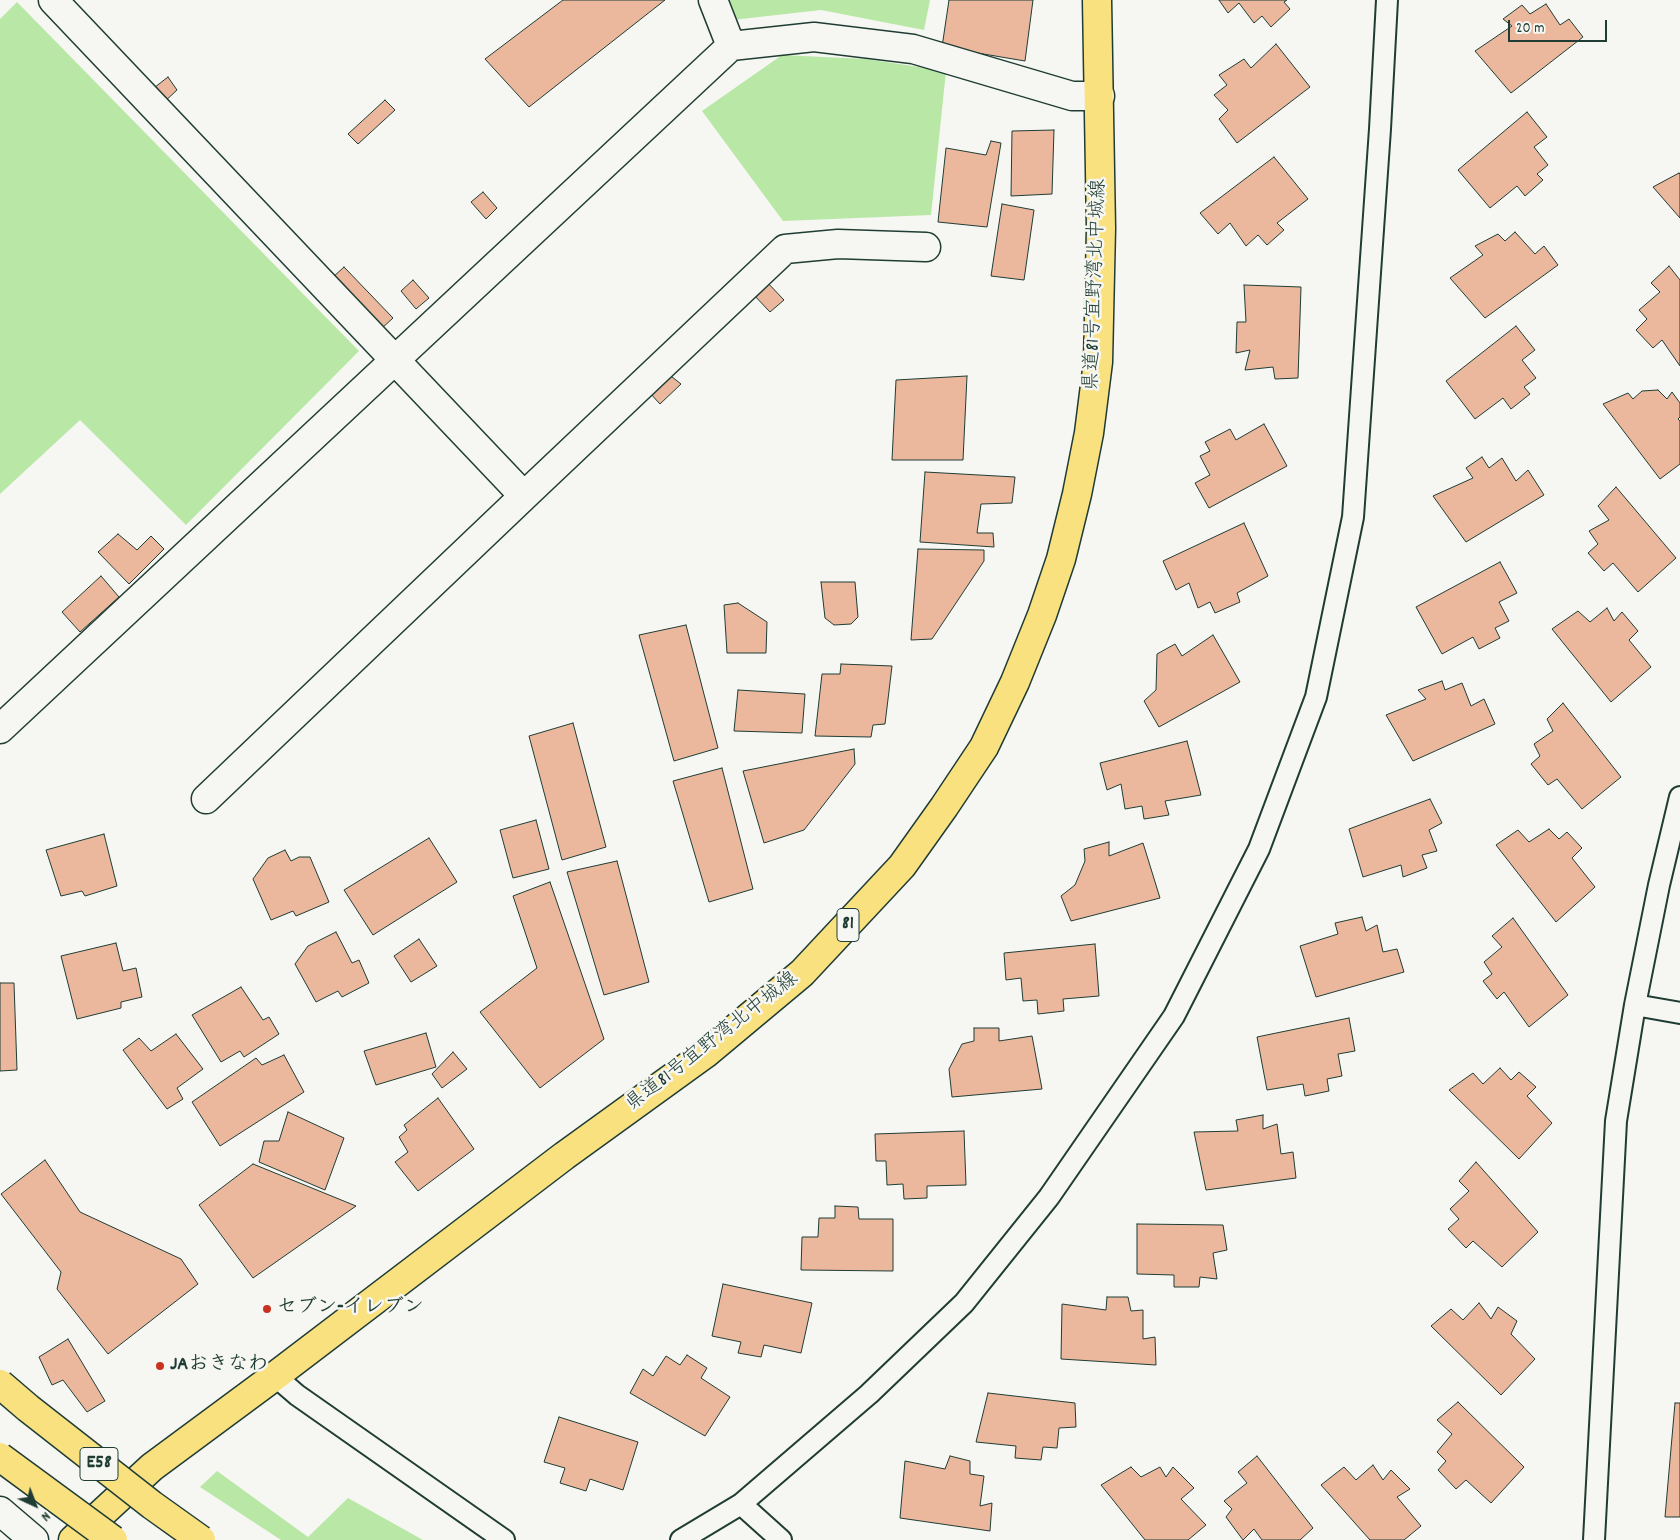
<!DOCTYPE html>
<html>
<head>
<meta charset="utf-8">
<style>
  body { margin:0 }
  #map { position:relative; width:1680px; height:1540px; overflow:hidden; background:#f6f6f2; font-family:Dekko,sans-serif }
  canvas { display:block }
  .north { position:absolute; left:10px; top:1480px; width:50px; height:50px; -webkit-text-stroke:4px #f6f6f2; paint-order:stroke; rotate:137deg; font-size:14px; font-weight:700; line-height:20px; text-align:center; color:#1f3d34 }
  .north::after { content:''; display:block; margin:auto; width:18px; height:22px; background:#1f3d34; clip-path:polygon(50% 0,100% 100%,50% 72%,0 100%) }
  .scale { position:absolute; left:1508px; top:20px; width:99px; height:22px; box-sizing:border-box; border:2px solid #1f3d34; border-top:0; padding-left:6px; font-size:15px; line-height:18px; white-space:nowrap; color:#1f3d34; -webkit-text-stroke:4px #f6f6f2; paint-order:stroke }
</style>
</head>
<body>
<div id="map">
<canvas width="1680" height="1540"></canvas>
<div class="north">N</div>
<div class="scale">20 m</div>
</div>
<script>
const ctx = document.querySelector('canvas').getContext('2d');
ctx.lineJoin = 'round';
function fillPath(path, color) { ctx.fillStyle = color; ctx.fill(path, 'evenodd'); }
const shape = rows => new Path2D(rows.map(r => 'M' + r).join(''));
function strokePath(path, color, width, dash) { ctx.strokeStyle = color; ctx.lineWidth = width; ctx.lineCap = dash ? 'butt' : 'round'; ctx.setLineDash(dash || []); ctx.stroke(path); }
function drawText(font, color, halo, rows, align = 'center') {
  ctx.font = font + ' Dekko,"Klee One",sans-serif'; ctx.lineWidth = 5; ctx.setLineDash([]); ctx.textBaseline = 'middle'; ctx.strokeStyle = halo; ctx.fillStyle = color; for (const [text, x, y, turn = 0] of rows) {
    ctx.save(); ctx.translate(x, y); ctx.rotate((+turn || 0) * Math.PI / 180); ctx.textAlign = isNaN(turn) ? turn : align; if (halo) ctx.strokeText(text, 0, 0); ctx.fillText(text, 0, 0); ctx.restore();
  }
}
fillPath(shape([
  [725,0,930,0,924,30,821,10,732,20],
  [17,2,359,351,186,525,80,420,0,494,0,19],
  [782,55,866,59,946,71,931,215,783,221,702,111],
  [217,1471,308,1537,348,1498,423,1540,281,1540,200,1487]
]), '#b9e8a6');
const building = shape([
  [563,0,665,0,529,107,485,59,563,0],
  [949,0,1033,0,1025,61,942,47,949,0],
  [1219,0,1287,0,1284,2,1290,9,1271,27,1262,16,1254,23,1239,3,1228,13,1219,0],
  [1546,4,1560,25,1569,19,1583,37,1511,93,1475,51,1512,26,1503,19,1522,5,1530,14,1546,4],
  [1276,44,1310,87,1237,143,1219,119,1228,110,1214,95,1227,85,1219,75,1244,59,1251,68,1276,44],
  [168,77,177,90,162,104,150,91,168,77],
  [385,100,395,110,358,144,348,134,385,100],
  [1527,112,1547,137,1534,147,1548,165,1537,174,1543,180,1525,196,1517,186,1490,208,1458,170,1527,112],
  [1054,130,1052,194,1011,196,1012,131,1054,130],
  [991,141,1001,143,987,227,938,222,946,148,986,155,991,141],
  [1274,157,1308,199,1277,223,1284,230,1267,245,1258,235,1246,246,1230,223,1218,234,1200,213,1274,157],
  [1679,173,1680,174,1680,218,1653,187,1679,173],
  [483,192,497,208,486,219,471,202,483,192],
  [1002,204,1034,210,1024,280,991,276,1002,204],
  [1515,232,1535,254,1544,246,1558,265,1485,318,1450,278,1483,255,1475,246,1498,234,1505,241,1515,232],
  [1669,266,1680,280,1680,366,1662,340,1653,348,1636,330,1647,319,1639,310,1660,292,1651,283,1669,266],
  [344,267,393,318,381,329,332,278,344,267],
  [413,280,429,298,416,309,401,291,413,280],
  [766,281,784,300,770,312,752,293,766,281],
  [1244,285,1301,287,1298,378,1275,379,1273,367,1245,370,1250,350,1236,353,1237,322,1246,322,1244,285],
  [1516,326,1535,350,1522,360,1536,378,1524,387,1530,394,1511,409,1503,398,1475,419,1446,381,1516,326],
  [667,373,681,384,660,404,648,391,667,373],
  [967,376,963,460,892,460,896,380,967,376],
  [1658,390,1667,399,1672,392,1680,403,1680,417,1678,419,1680,421,1680,464,1660,479,1603,404,1628,393,1633,399,1642,391,1658,390],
  [1264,424,1287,466,1209,508,1195,483,1210,475,1200,456,1210,451,1205,442,1230,429,1236,440,1264,424],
  [1482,457,1489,468,1502,458,1516,481,1528,470,1544,495,1466,542,1433,496,1473,478,1466,468,1482,457],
  [925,472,1015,477,1012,503,981,504,977,533,993,533,994,547,920,542,925,472],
  [1616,487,1676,558,1638,592,1613,563,1604,571,1588,553,1598,544,1589,531,1609,520,1598,506,1616,487],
  [1244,523,1268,576,1237,593,1240,602,1215,613,1210,602,1198,608,1189,583,1176,590,1163,561,1244,523],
  [118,534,137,550,151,536,164,549,129,584,98,552,118,534],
  [918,549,984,550,984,561,932,639,911,640,918,549],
  [1500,562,1517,593,1499,602,1509,621,1495,628,1500,638,1479,649,1473,637,1442,654,1416,607,1500,562],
  [101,576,119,597,80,632,62,612,101,576],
  [821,582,855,582,858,617,851,624,834,625,825,618,821,582],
  [738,603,767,622,766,653,727,653,724,605,738,603],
  [1607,608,1614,621,1622,612,1638,631,1629,640,1651,667,1611,702,1552,629,1578,611,1590,622,1607,608],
  [686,625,718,748,674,761,639,635,686,625],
  [1213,635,1240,682,1159,727,1144,701,1156,690,1157,654,1175,644,1182,656,1213,635],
  [841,664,892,666,885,724,873,725,871,737,815,736,822,674,840,674,841,664],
  [1442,681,1445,690,1462,683,1471,706,1484,699,1495,724,1413,761,1386,715,1426,699,1418,690,1442,681],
  [738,690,805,694,802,733,734,731,738,690],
  [1563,703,1621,777,1582,809,1557,779,1548,785,1531,764,1540,756,1534,744,1553,731,1547,719,1563,703],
  [573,723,606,847,562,860,529,736,573,723],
  [1187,741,1201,795,1165,801,1169,815,1144,819,1142,806,1125,809,1121,784,1107,790,1100,763,1187,741],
  [854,749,855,764,804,830,764,843,743,771,854,749],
  [722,768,753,889,709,902,673,781,722,768],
  [1430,799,1442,823,1429,830,1437,851,1422,855,1427,868,1403,877,1401,865,1363,877,1349,829,1430,799],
  [536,820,549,869,513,878,500,830,536,820],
  [1549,829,1559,839,1567,832,1582,848,1572,858,1595,887,1556,922,1496,845,1518,830,1529,842,1549,829],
  [104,834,117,886,85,896,82,891,61,896,46,850,104,834],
  [429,838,457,882,373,935,344,890,429,838],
  [1109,842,1109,856,1143,843,1160,898,1071,921,1061,896,1075,885,1085,861,1084,849,1109,842],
  [285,850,291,861,299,857,310,857,329,902,296,916,293,911,271,920,253,879,268,858,285,850],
  [617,861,649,982,604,995,567,872,617,861],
  [550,882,604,1039,540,1088,480,1012,537,968,513,896,550,882],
  [1362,917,1366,931,1377,925,1383,952,1397,949,1404,972,1316,997,1300,946,1338,934,1335,923,1362,917],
  [1513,918,1568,995,1529,1027,1504,992,1497,999,1483,981,1492,974,1484,962,1502,947,1492,936,1513,918],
  [336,932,352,963,359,960,369,983,342,997,338,991,316,1002,295,964,308,946,336,932],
  [419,939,437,966,411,982,394,956,419,939],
  [116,943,123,971,136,968,142,997,121,1002,121,1008,77,1019,61,956,116,943],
  [1095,944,1099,996,1063,999,1064,1011,1038,1014,1037,1000,1023,1001,1021,978,1006,980,1004,953,1095,944],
  [0,983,14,983,17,1070,0,1071,0,983],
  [241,987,263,1020,269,1017,279,1034,244,1057,240,1051,221,1062,192,1015,241,987],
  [1349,1018,1355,1051,1338,1054,1342,1076,1327,1079,1329,1091,1305,1096,1303,1084,1267,1090,1257,1037,1349,1018],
  [974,1028,999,1028,999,1041,1032,1036,1042,1089,952,1097,949,1069,962,1044,974,1041,974,1028],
  [426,1033,436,1067,376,1085,364,1051,426,1033],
  [176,1034,203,1069,177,1088,183,1099,167,1109,123,1050,139,1038,151,1051,176,1034],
  [453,1052,467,1069,442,1088,432,1074,453,1052],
  [284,1055,304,1092,220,1146,192,1102,256,1058,262,1065,284,1055],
  [1500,1068,1511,1080,1519,1072,1536,1087,1527,1096,1552,1123,1519,1159,1449,1090,1473,1073,1483,1084,1500,1068],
  [438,1098,474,1149,418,1191,395,1162,408,1152,399,1137,407,1130,404,1125,438,1098],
  [288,1112,344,1138,325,1190,259,1162,264,1141,279,1141,288,1112],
  [1263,1115,1263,1129,1277,1124,1281,1154,1293,1152,1296,1178,1206,1190,1194,1132,1238,1131,1236,1120,1263,1115],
  [964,1131,966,1185,927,1186,927,1198,904,1199,903,1184,887,1185,886,1161,876,1161,875,1134,964,1131],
  [45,1160,80,1212,181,1259,198,1284,108,1354,57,1289,61,1272,1,1194,45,1160],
  [1476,1162,1538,1232,1502,1267,1473,1241,1466,1248,1448,1229,1459,1219,1450,1209,1469,1191,1459,1181,1476,1162],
  [253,1164,356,1206,253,1278,199,1205,253,1164],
  [835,1206,858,1207,859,1219,893,1219,893,1271,801,1270,802,1237,818,1237,819,1218,835,1218,835,1206],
  [1137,1224,1223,1225,1227,1250,1213,1253,1217,1279,1200,1277,1199,1287,1174,1287,1174,1275,1137,1274,1137,1224],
  [723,1284,812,1303,801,1353,764,1345,761,1357,738,1353,741,1342,712,1336,723,1284],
  [1107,1297,1128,1297,1131,1311,1143,1310,1143,1339,1155,1337,1156,1365,1061,1359,1062,1304,1106,1310,1107,1297],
  [1479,1303,1491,1319,1498,1307,1517,1321,1511,1334,1535,1359,1501,1395,1431,1326,1451,1309,1463,1320,1479,1303],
  [68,1339,105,1401,87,1412,63,1380,52,1385,39,1357,68,1339],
  [687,1355,707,1368,701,1378,730,1397,705,1436,630,1393,643,1369,653,1376,666,1356,680,1365,687,1355],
  [988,1393,1075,1403,1076,1427,1059,1428,1057,1448,1043,1447,1041,1460,1015,1458,1016,1446,976,1442,988,1393],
  [1458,1402,1524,1467,1491,1503,1466,1480,1456,1489,1438,1470,1446,1461,1437,1452,1452,1434,1437,1420,1458,1402],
  [1675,1403,1680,1403,1680,1517,1665,1517,1675,1403],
  [559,1417,638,1442,623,1490,590,1479,586,1491,560,1483,565,1468,544,1462,559,1417],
  [950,1456,970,1461,970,1474,984,1476,980,1506,992,1503,990,1531,900,1518,905,1461,945,1469,950,1456],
  [1257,1456,1313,1528,1300,1540,1262,1540,1254,1529,1243,1540,1226,1517,1232,1509,1224,1501,1247,1483,1238,1472,1257,1456],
  [1373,1465,1383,1480,1391,1470,1410,1489,1397,1497,1421,1526,1404,1540,1370,1540,1321,1485,1344,1467,1356,1480,1373,1465],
  [1131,1467,1141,1477,1160,1467,1166,1477,1173,1467,1194,1488,1181,1499,1206,1525,1188,1540,1145,1540,1101,1485,1131,1467]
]);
fillPath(building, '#ebb89e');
strokePath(building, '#1f3d34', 1);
const service = shape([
  [1635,1005,1680,1013],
  [275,1376,297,1395,504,1540],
  [741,1504,781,1540],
  [681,1540,741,1504,869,1394,964,1303,1049,1197,1174,1016,1259,849,1316,697,1353,517,1380,129,1387,0],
  [1594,1540,1616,1121,1635,1005,1659,885,1680,797]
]);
const minor = shape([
  [53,0,524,496,206,799],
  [713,0,731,46],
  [524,496,785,249,838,244,926,247],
  [0,729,731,46,814,37,913,49,1072,96,1100,96],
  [0,1511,34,1540]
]);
const primary = shape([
  [73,1540,152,1467,275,1376,564,1156,705,1054,802,973,902,866,944,807,984,747,1015,682,1042,615,1061,559,1077,494,1089,433,1098,362,1101,228,1097,0]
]);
strokePath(service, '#1f3d34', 24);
strokePath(minor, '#1f3d34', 31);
strokePath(primary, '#1f3d34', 31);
strokePath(service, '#f6f6f2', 20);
strokePath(minor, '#f6f6f2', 28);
strokePath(primary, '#fae180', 28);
const motorwayBridge = shape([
  [0,1384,28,1408,152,1505,201,1540],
  [0,1457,113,1540]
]);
strokePath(motorwayBridge, '#1f3d34', 31, []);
strokePath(motorwayBridge, '#fae180', 28);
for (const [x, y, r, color] of [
  [267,1309,5,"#c8321e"],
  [160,1366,5,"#c8321e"]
]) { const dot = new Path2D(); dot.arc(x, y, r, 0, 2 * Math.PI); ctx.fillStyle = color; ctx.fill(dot); strokePath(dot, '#f6f6f2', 2); }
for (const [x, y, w] of [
  [848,925,22],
  [99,1464,38]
]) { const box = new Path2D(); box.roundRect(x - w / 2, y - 16.5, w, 33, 4); ctx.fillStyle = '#f6f6f2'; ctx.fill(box); strokePath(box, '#1f3d34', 1); }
drawText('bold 19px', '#1f3d34', null, [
  ["81",848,925],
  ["E58",99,1464]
]);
drawText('20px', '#1f3d34', '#f6f6f2', [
  ["県道81号宜野湾北中城線",1097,285,-88],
  ["県道81号宜野湾北中城線",713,1043,-38]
]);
drawText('bold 20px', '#1f3d34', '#f6f6f2', [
  ["セブン-イレブン",277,1309],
  ["JAおきなわ",170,1366]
], 'left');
</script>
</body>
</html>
